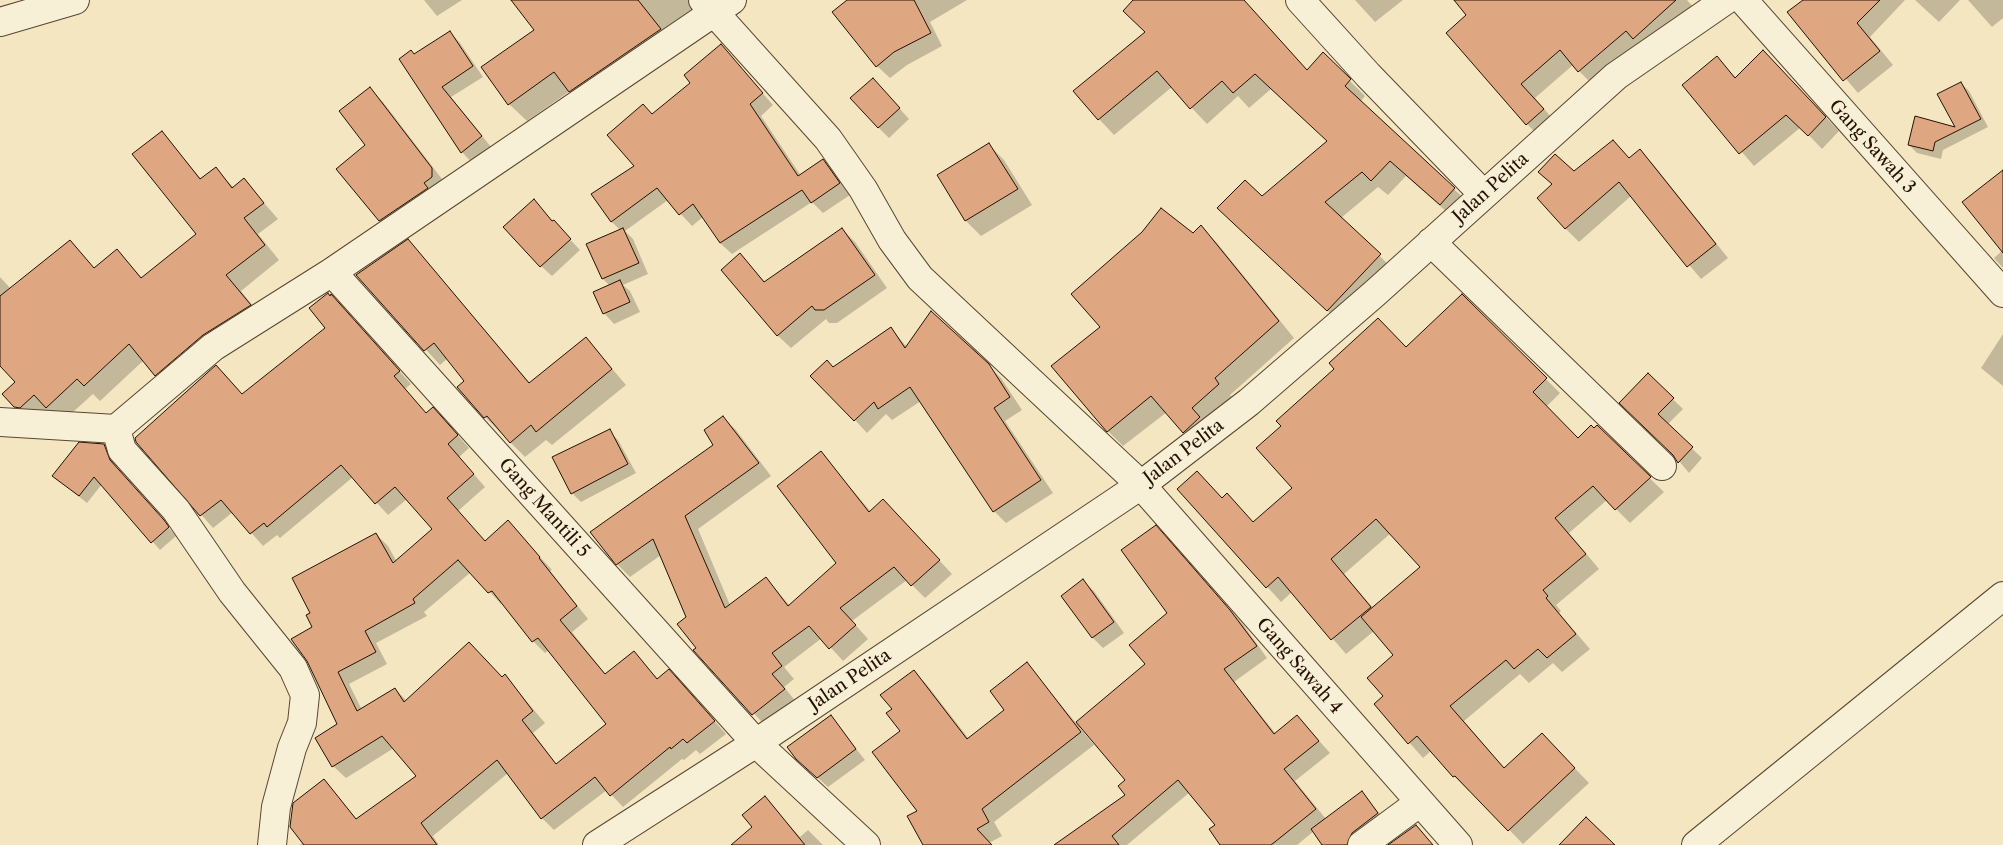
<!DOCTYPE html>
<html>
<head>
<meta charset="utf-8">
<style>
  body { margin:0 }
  canvas { display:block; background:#f5e6c2 }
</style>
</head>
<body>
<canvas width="2003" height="845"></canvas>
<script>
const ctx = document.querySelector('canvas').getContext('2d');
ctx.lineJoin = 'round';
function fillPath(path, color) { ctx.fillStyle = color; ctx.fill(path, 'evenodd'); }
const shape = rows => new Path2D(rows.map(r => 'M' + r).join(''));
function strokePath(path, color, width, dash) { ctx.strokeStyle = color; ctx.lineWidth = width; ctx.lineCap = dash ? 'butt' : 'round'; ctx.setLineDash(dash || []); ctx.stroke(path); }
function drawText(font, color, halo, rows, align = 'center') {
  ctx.font = font + ' "Libre Caslon Text",serif'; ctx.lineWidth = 5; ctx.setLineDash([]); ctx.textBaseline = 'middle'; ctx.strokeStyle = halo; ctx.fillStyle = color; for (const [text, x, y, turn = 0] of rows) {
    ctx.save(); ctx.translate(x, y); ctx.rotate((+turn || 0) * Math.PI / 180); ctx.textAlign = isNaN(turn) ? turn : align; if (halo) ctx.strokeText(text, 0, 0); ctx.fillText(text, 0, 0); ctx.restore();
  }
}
fillPath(shape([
  [424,0,462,0,437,16],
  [513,0,697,0,700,4,663,29,677,47,587,108,570,91,527,121,509,104,536,30],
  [849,0,967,0,930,22,942,46,907,65,890,78,877,66],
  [1135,0,1241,0,1308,71,1323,54,1365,96,1360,102,1470,204,1456,220,1406,176,1388,195,1378,187,1341,218,1395,271,1343,325,1234,224,1262,197,1329,141,1271,89,1249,108,1238,96,1207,124,1172,87,1114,135,1099,119,1146,32],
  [1355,0,1403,0,1375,22],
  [1455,0,1687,0,1695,9,1593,85,1573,65,1535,98,1557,124,1541,138,1527,124,1468,16],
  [1805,0,1905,0,1870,37,1893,65,1858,93,1789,12],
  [1915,0,1960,0,1939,22],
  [1968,0,2003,0,2003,18,1992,27],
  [450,32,460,43,483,77,451,97,491,147,472,163,462,152,415,55],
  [721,46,773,105,761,116,801,176,823,161,835,173,850,195,823,213,812,202,732,254,720,243,703,217,692,226,668,200,625,231,633,239,648,274,623,285,630,291,640,312,614,324,604,313,610,286,603,279,588,245,620,230,611,221,636,166,653,115,692,83],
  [1717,58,1736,78,1776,65,1839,131,1822,149,1801,127,1754,166,1684,85],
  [1961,83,1969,91,1988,127,1943,150,1941,159,1917,153,1909,145,1957,129],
  [370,89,383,102,445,183,393,234,380,221,367,145],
  [883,90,909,119,889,138,878,127],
  [162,133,202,180,216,169,234,188,244,180,278,219,258,234,279,260,241,291,265,321,171,390,144,360,100,401,93,394,62,422,49,410,35,422,31,422,15,406,17,382,0,364,0,277,11,289,70,242,95,269,117,251,142,278,197,234],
  [1613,142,1630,159,1640,151,1653,164,1728,258,1701,279,1631,196,1579,242,1566,229,1553,185,1540,172,1574,173],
  [989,145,1004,160,1032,205,981,236,966,221,938,176],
  [2003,171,2003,268,1994,258,2003,250],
  [534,201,580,250,552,276,541,266],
  [1201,227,1217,243,1294,338,1230,395,1234,400,1200,448,1167,412,1123,446,1108,431,1102,327],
  [842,229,855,242,887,288,837,323,829,323,826,319,791,348,777,335,740,255,765,282],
  [408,241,530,383,586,338,626,385,552,445,546,440,525,457,485,417,466,381,448,358,440,365,357,275],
  [1462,296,1560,393,1546,407,1578,439,1597,427,1664,492,1630,523,1607,500,1569,533,1599,569,1556,605,1561,611,1559,613,1590,649,1562,672,1553,663,1529,683,1520,674,1464,721,1505,769,1556,749,1589,783,1523,844,1470,790,1469,791,1454,776,1432,750,1423,758,1375,704,1385,696,1395,655,1374,631,1346,654,1292,592,1281,602,1179,489,1223,499,1254,523,1294,488,1406,349],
  [1391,533,1422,567,1373,608,1344,574],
  [343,308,411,384,405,389,426,414,445,421,469,448,459,457,485,487,458,511,485,542,508,522,552,570,550,571,588,619,572,632,606,675,634,653,658,679,681,683,726,734,700,754,696,750,684,760,682,759,623,807,607,790,554,830,542,818,508,773,433,836,439,845,300,845,303,842,324,781,357,820,417,776,394,748,346,778,333,766,339,724,311,613,376,534,388,546,397,562,434,530,407,499,388,515,353,477,280,538,277,535,263,546,233,512,213,528,137,442,178,403,176,400,216,366,243,395,327,328],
  [471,572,501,604,503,603,533,641,545,653,549,650,607,724,557,765,533,733,545,723,505,676,407,701,395,689,362,710,349,684,387,664,376,643,427,616,424,612],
  [891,329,907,347,988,365,1001,378,1022,410,1005,421,1053,493,1006,523,994,511,921,401,892,420,886,414,867,433,855,420,833,368],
  [2003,334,2003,386,1981,368],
  [1648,375,1683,409,1667,425,1702,458,1689,473,1674,455,1621,403],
  [723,417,736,430,771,476,698,529,730,605,766,578,790,606,838,563,821,453,871,512,896,514,952,574,925,598,907,580,852,621,868,639,843,661,822,638,784,667,794,679,784,687,797,703,766,727,698,648,661,555,630,577,617,564,715,446],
  [609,431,618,440,636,473,581,502,572,493],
  [103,445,111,453,118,470,176,536,160,550,102,484,87,503,62,483],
  [1167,539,1242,623,1267,658,1234,682,1276,734,1297,716,1330,753,1295,781,1326,819,1362,793,1390,826,1366,845,1324,845,1314,831,1297,845,1222,845,1217,825,1190,792,1127,845,1081,845,1127,795,1127,780,1082,727,1080,728,1094,745,994,822,1002,836,989,843,991,845,924,845,902,731,893,709,914,671,927,685,969,739,1006,710,1027,664,1076,723,1147,664,1169,613],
  [1083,581,1094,591,1124,633,1103,648,1093,638,1063,596],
  [831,717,865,760,828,787,808,769],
  [765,798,800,837,808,830,823,845,733,845,753,827],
  [1587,818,1613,845,1560,845]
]), '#0003');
const building = shape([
  [511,0,638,0,661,29,569,92,554,72,508,105,481,67,534,30,511,0],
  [847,0,914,0,931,33,894,52,876,67,832,12,847,0],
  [1133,0,1244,0,1307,70,1323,52,1351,79,1345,86,1455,188,1440,205,1390,161,1371,181,1362,172,1325,202,1381,254,1327,311,1217,208,1245,180,1262,196,1327,141,1255,74,1233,93,1222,81,1190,109,1157,71,1098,120,1073,91,1145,32,1123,11,1133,0],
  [1454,0,1676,0,1633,39,1626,31,1578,72,1560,50,1521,84,1544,109,1526,125,1446,33,1466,15,1454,0],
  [1803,0,1880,0,1857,23,1880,51,1843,81,1787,12,1803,0],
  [450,31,473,66,442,87,482,136,461,153,399,59,411,50,414,54,450,31],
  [721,44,763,93,750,104,798,176,823,159,840,183,811,203,802,190,720,243,693,204,679,215,657,188,611,222,591,194,634,166,607,135,643,104,652,114,690,83,684,75,721,44],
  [1763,50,1826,117,1808,136,1786,115,1739,154,1682,85,1717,56,1735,78,1763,50],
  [873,78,900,108,878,128,850,98,873,78],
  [1961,82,1981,119,1935,142,1933,151,1908,145,1915,116,1955,127,1937,94,1961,82],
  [370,87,432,168,432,177,424,183,428,188,379,221,336,169,365,145,339,111,370,87],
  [162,131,200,179,216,167,232,188,244,178,264,203,244,218,265,245,226,275,251,305,203,335,155,376,129,344,84,386,77,379,46,408,34,395,20,408,14,407,2,394,15,382,0,366,0,296,70,240,94,268,117,249,141,278,196,234,132,154,162,131],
  [1613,140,1629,158,1640,149,1716,244,1687,267,1619,182,1565,229,1537,198,1552,184,1538,172,1555,154,1574,171,1613,140],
  [989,143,1018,189,965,221,937,175,989,143],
  [2003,170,2003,253,1962,202,2003,170],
  [534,199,552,221,554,220,571,239,540,267,503,227,534,199],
  [1161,208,1193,233,1201,225,1279,321,1215,378,1219,384,1192,408,1200,417,1183,433,1151,396,1107,432,1051,366,1100,327,1071,294,1142,232,1161,208],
  [623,228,639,263,602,279,586,244,623,228],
  [842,228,875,275,824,310,815,310,812,306,777,336,721,270,740,253,764,282,842,228],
  [408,239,529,383,586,337,612,369,536,432,531,425,510,443,487,416,484,418,457,387,464,381,434,343,424,351,356,275,408,239],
  [620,280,630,302,603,314,593,292,620,280],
  [328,293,330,296,331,294,400,371,394,376,426,413,433,407,458,435,448,444,474,474,447,498,485,541,508,520,540,557,539,558,577,606,560,620,605,674,634,651,657,679,669,669,715,721,687,743,683,739,671,749,670,747,610,796,595,777,541,819,497,760,421,823,437,845,304,845,290,827,293,803,324,779,356,819,416,776,382,736,332,767,315,738,337,724,307,661,291,639,312,627,306,615,310,613,292,578,376,533,393,563,432,529,395,487,375,504,341,465,267,527,264,523,250,534,221,500,200,516,136,442,135,438,216,365,242,394,325,328,309,308,328,293],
  [458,560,488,593,492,591,532,642,538,638,606,724,556,764,522,720,533,711,505,674,502,677,469,642,404,702,395,688,357,711,338,672,376,652,365,631,415,603,413,599,458,560],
  [1462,294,1547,378,1533,392,1578,438,1591,425,1594,428,1597,425,1651,477,1615,510,1593,486,1555,518,1586,554,1543,590,1548,596,1546,598,1576,634,1547,658,1538,649,1514,669,1506,660,1450,706,1504,768,1542,733,1575,768,1508,831,1455,776,1453,777,1417,736,1408,744,1374,704,1383,696,1367,678,1393,655,1361,617,1420,567,1376,519,1331,559,1371,607,1331,640,1278,577,1266,588,1177,489,1197,471,1222,498,1227,493,1253,522,1292,488,1256,448,1281,426,1276,421,1334,369,1329,363,1378,318,1406,347,1462,294],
  [931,311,989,364,1010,397,994,408,1041,480,993,512,910,387,878,409,874,402,854,421,810,376,827,360,833,367,891,327,905,348,931,311],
  [1648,373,1674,398,1658,414,1693,447,1678,463,1673,455,1619,403,1648,373],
  [723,416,759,463,685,516,725,608,766,577,788,606,836,563,777,486,821,451,869,512,883,499,940,560,911,586,894,567,840,608,856,625,829,649,809,626,772,653,782,666,772,674,785,689,752,715,693,650,696,648,677,624,686,617,653,539,616,565,590,532,713,445,704,430,723,416],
  [610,429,628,464,571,494,552,457,610,429],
  [79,442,104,444,110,460,164,520,169,527,151,543,94,477,79,496,52,476,79,442],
  [1156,525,1230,610,1257,646,1224,669,1274,734,1297,715,1319,741,1284,769,1316,809,1271,845,1220,845,1209,829,1215,825,1178,780,1112,836,1119,845,1054,845,1125,795,1118,786,1125,780,1076,722,1145,664,1129,645,1167,613,1121,550,1156,525],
  [1083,579,1114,622,1092,638,1061,596,1083,579],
  [1027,662,1081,732,982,809,989,822,977,829,992,845,923,845,907,816,917,811,872,752,900,731,886,713,892,709,880,695,914,670,967,739,1004,710,990,691,1027,662],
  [831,715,856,749,817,778,796,759,787,747,831,715],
  [1362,791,1378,813,1352,833,1347,845,1322,845,1311,829,1362,791],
  [765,796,805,845,731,845,752,827,742,815,765,796],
  [1586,817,1615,845,1559,845,1586,817],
  [1416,825,1433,845,1388,845,1416,825]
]);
fillPath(building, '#dea782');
strokePath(building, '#251100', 1);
const minor = shape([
  [703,0,828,139,863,189,892,240,920,278,1141,485,1458,845],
  [1300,0,1368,75,1484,195],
  [1743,0,2003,293],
  [0,22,75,0],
  [1431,242,1662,466],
  [332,272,756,743,866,845],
  [0,422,116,429,122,450,176,510,232,592,293,668,305,695,302,723,292,748,276,807,272,845],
  [116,429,213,347,332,272,732,0],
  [597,845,756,743,1141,485,1249,402,1374,294,1616,76,1726,0],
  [1362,845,1419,803],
  [1696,845,2003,596]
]);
strokePath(minor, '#594630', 30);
strokePath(minor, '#f8efd7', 28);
drawText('18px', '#251100', '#f8efd7', [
  ["Gang Sawah 3",1872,147,48],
  ["Jalan Pelita",1491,188,-42],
  ["Jalan Pelita",1184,452,-37],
  ["Gang Mantili 5",544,508,48],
  ["Gang Sawah 4",1299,666,49],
  ["Jalan Pelita",850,680,-34]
]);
</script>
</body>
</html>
